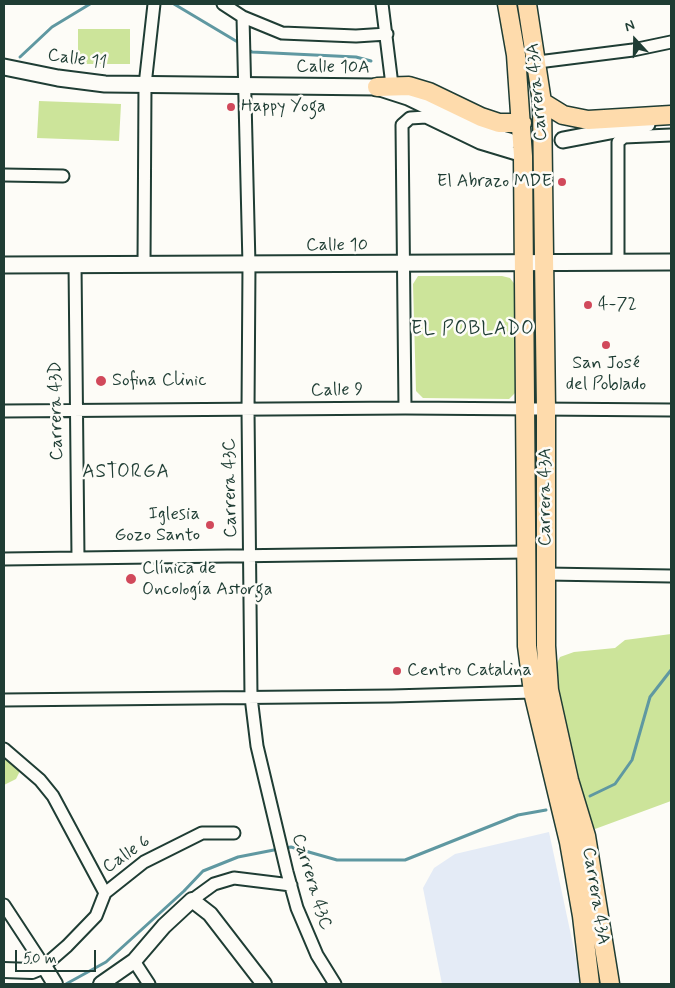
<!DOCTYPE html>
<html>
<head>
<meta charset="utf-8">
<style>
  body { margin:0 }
  #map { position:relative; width:675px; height:988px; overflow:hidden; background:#fdfcf7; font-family:Mynerve,sans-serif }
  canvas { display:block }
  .frame { position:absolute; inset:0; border:5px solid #1f3d34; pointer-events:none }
  .north { position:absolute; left:610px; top:15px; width:50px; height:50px; -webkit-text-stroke:4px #fdfcf7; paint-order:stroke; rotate:339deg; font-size:14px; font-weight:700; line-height:20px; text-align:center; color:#1f3d34 }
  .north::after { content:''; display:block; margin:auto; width:18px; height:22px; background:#1f3d34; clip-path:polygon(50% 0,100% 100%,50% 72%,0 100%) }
  .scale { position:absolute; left:15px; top:950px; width:81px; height:22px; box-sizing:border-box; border:2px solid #1f3d34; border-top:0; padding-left:6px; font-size:15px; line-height:18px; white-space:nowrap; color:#1f3d34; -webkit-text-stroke:4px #fdfcf7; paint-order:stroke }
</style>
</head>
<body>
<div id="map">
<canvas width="675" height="988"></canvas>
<div class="frame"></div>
<div class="north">N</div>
<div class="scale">50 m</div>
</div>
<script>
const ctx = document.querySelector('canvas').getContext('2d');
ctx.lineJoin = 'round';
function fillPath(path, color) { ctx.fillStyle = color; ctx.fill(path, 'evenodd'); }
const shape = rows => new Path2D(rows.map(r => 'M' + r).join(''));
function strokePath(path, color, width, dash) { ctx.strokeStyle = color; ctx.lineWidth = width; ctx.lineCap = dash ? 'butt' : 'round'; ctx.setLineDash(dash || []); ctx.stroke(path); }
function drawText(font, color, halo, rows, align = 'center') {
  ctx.font = font + ' Mynerve,sans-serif'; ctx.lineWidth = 5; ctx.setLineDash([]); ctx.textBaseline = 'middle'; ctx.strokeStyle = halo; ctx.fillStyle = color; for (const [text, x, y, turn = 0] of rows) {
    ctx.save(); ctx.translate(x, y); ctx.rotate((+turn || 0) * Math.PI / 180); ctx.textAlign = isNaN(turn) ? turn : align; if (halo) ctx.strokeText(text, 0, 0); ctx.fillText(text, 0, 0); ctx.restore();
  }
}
fillPath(shape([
  [549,832,581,982,568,984,442,984,423,888,434,868,455,854]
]), '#e4ebf6');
fillPath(shape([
  [78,29,130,29,130,64,78,64],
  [39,101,121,104,119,141,37,138],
  [418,276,502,276,510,278,516,286,516,392,509,399,423,398,416,391,413,284],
  [671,634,671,801,595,829,586,815,558,702,555,667,560,657,574,652,615,648,625,640],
  [4,756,20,771,16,779,4,785]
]), '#cce49a');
strokePath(shape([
  [174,4,241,44],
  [246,48,252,52,356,57,371,61],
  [20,57,52,27,90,4],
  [590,796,615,784,632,760,650,697,671,670],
  [285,848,291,847,337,860,405,860,518,815,546,810],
  [66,984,106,962,184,891,203,871,238,857,279,849]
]), '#5f98a1', 3);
strokePath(shape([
  [512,141,563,140]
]), '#d1d6d0', 15, [15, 8]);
const minor = shape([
  [223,4,243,17,282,33,356,36,387,34],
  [382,4,392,85],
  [243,17,249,265,248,410,251,697,257,746,287,872,297,908,317,955,335,984],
  [538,62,633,50,671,42],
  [4,175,63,176],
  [618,262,618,142,624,137,671,135],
  [75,264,78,558],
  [144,264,145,85,154,4],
  [405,408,402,125,410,118,426,117,480,143,523,156],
  [4,411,405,408,671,410],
  [4,559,526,552],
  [546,574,671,576],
  [4,700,392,696,533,692],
  [4,749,40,780,53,796,105,893],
  [192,900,214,884,234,878,291,885],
  [4,905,44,966,67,946,96,916,105,893,144,862,202,833,234,833],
  [134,961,149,984]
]);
const tertiary = shape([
  [4,970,32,971,44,966,55,984],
  [101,984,134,961,164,926,192,900,210,914,264,984]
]);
const secondary = shape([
  [4,67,58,78,105,84,377,87,408,97,487,135,509,141],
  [563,140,647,124],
  [4,265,671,262]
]);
const primary = shape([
  [507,4,516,55,523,156,527,646,533,692,569,842,582,916,590,984],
  [527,4,542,102,546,410,546,646,549,690,569,780,586,836,610,984],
  [377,87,409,86,429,92,481,117,499,123,522,123],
  [542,102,563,115,588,120,671,115]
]);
strokePath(minor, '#1f3d34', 15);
strokePath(tertiary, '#1f3d34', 18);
strokePath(secondary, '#1f3d34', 19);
strokePath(primary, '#1f3d34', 21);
strokePath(minor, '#fdfcf7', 11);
strokePath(tertiary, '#fdfcf7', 14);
strokePath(secondary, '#fdfcf7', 15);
strokePath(primary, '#fedbac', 18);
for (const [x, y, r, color] of [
  [231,107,5,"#d1495b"],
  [562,182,5,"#d1495b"],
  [588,305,5,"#d1495b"],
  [606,345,5,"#d1495b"],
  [101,381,6,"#d1495b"],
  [210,525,5,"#d1495b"],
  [131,579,6,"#d1495b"],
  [397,671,5,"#d1495b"]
]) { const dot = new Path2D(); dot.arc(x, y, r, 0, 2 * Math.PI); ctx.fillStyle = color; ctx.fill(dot); strokePath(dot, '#fdfcf7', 2); }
drawText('18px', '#1f3d34', '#fdfcf7', [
  ["Calle 11",77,60,8],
  ["Calle 10A",333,68,1],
  ["Carrera 43A",538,92,-95],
  ["Calle 10",337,246],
  ["Calle 9",337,391,-1],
  ["Carrera 43D",57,411,-91],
  ["Carrera 43C",231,488,-91],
  ["Carrera 43A",546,497,-90],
  ["Calle 6",127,855,-34],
  ["Carrera 43C",311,882,73],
  ["Carrera 43A",595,896,81]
]);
drawText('18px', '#1f3d34', '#fdfcf7', [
  ["Happy Yoga",241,107],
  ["El Abrazo MDE",552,182,"right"],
  ["4-72",598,305],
  ["San José",606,364,"center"],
  ["del Poblado",606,385,"center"],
  ["Sofina Clinic",112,381],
  ["Iglesia",200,515,"right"],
  ["Gozo Santo",200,536,"right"],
  ["Clínica de",142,569],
  ["Oncología Astorga",142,590],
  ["Centro Catalina",407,671]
], 'left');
ctx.letterSpacing = '1px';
drawText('19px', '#1f3d34', '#fdfcf7', [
  ["EL POBLADO",473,330],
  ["ASTORGA",126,473]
]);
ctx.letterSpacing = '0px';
</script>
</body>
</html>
